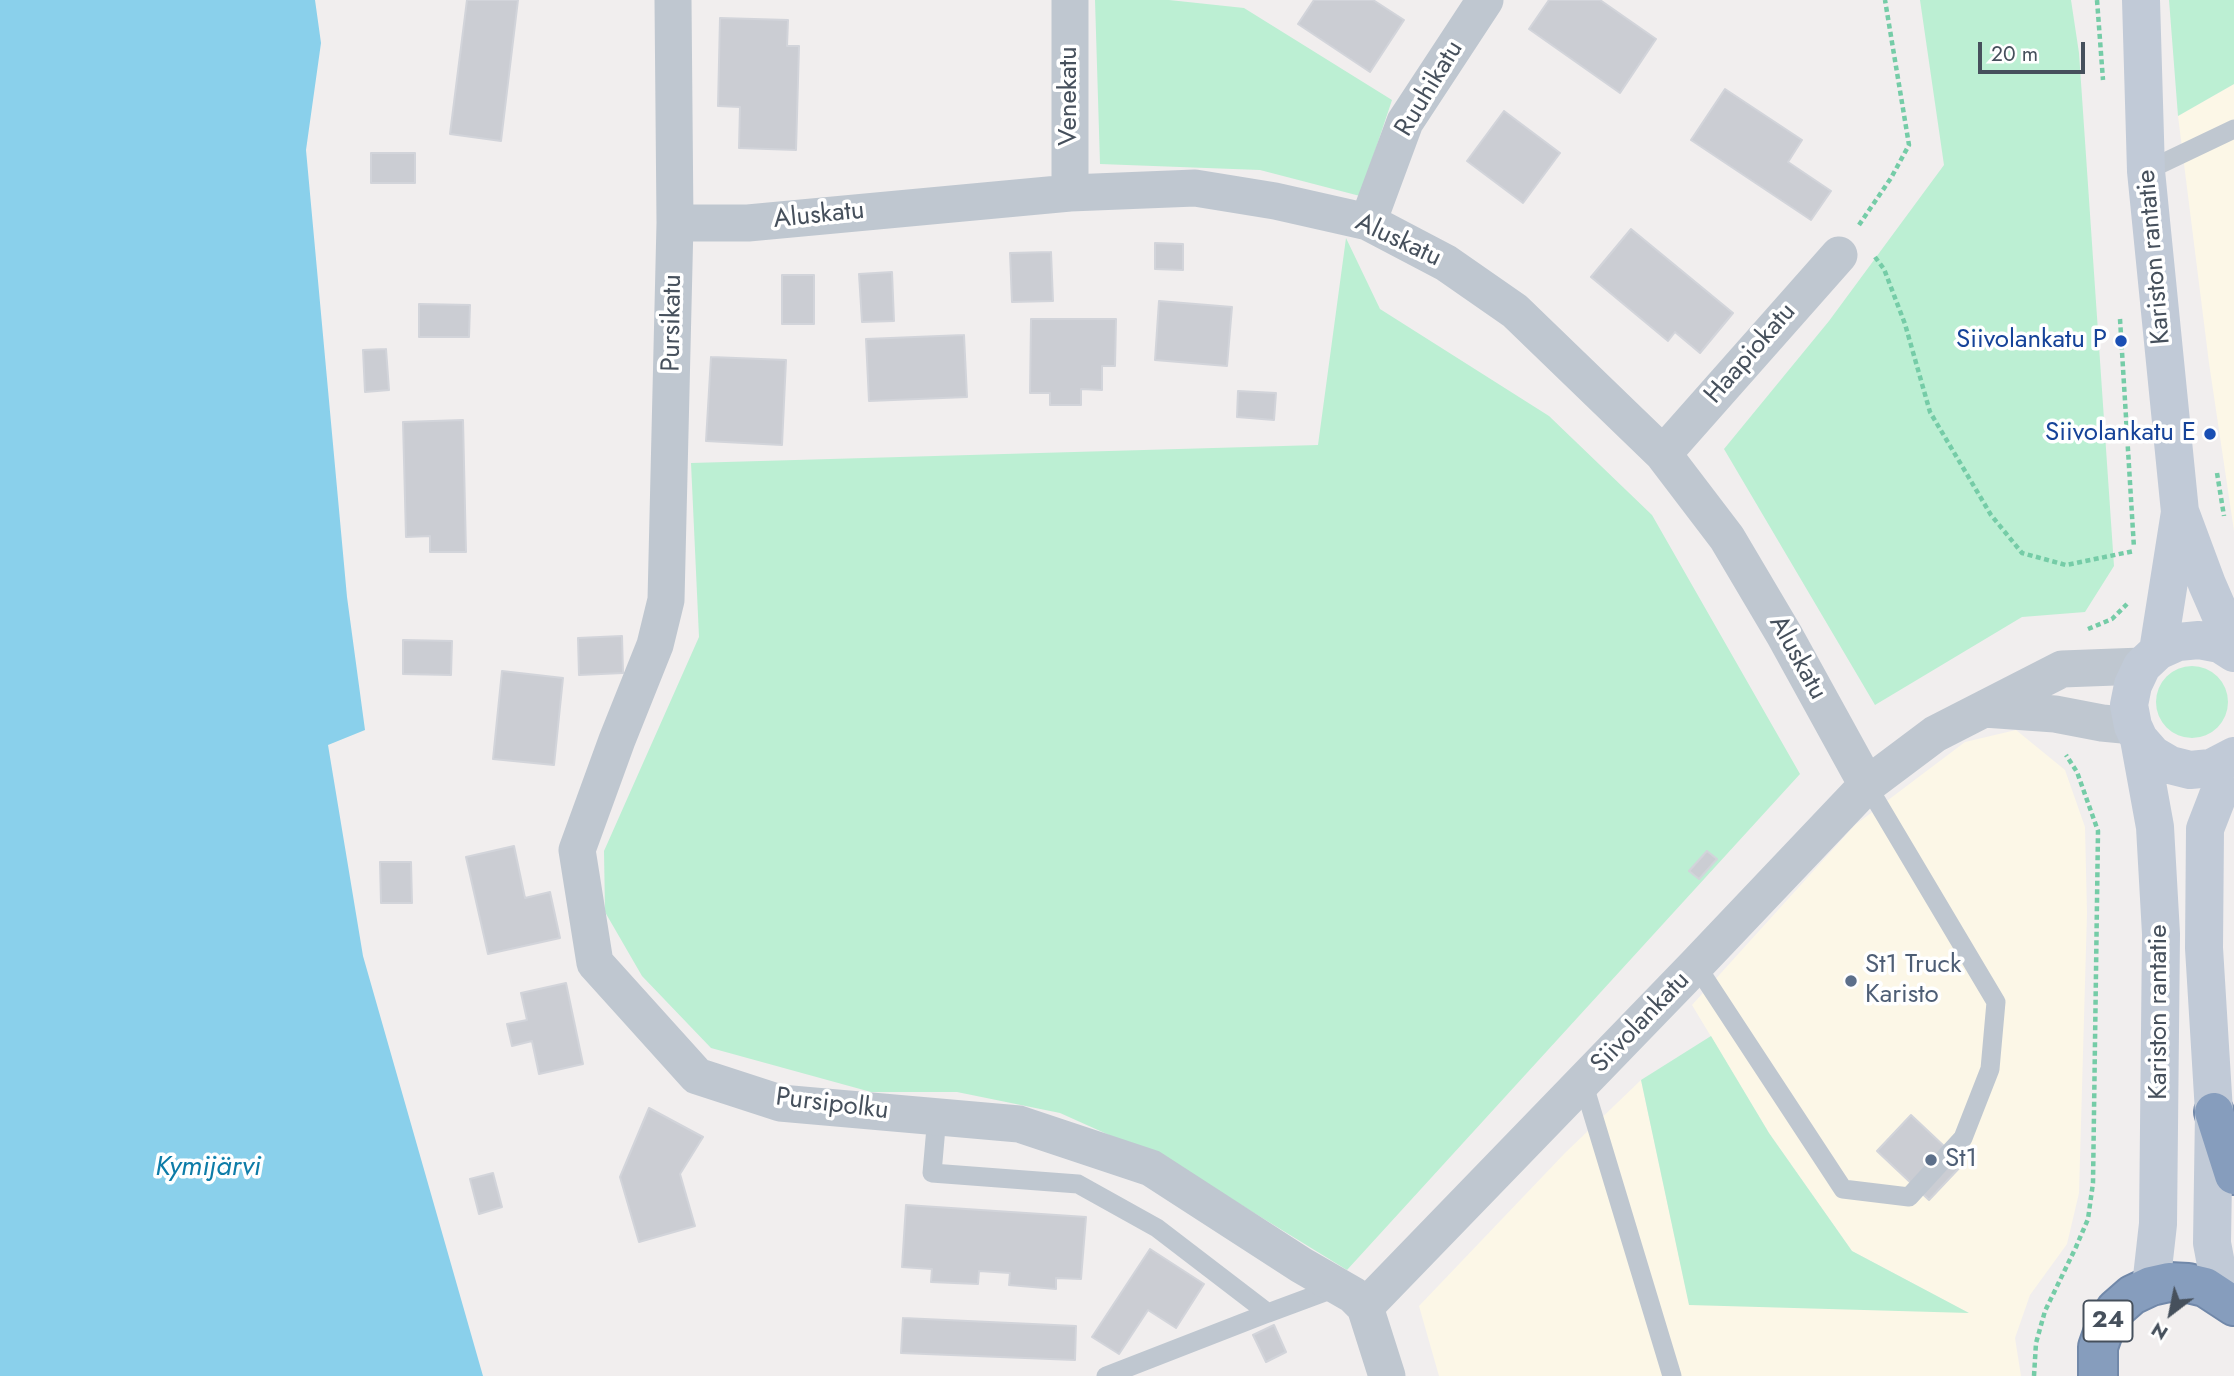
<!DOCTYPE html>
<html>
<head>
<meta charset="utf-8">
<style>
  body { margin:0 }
  #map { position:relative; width:2234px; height:1376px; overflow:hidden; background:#f1eeee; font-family:Jost,sans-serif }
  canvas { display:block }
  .north { position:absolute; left:2136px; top:1278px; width:70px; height:70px; -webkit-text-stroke:5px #fff; paint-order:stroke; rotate:212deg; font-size:19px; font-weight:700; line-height:28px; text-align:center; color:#46505c }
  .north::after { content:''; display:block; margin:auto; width:24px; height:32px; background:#46505c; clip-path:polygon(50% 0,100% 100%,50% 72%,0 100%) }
  .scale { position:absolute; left:1978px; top:42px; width:107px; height:32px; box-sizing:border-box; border:4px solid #46505c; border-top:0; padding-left:9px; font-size:21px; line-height:24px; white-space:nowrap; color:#46505c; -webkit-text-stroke:5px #fff; paint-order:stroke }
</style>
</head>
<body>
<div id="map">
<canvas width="2234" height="1376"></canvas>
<div class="north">N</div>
<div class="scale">20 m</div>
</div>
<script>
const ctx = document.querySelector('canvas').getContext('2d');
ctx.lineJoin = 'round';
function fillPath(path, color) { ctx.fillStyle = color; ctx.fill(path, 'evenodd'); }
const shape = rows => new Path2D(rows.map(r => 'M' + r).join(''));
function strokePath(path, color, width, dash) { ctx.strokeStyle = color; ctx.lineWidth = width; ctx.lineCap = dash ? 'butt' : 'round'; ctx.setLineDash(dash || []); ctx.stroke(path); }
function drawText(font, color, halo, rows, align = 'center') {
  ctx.font = font + ' Jost,sans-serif'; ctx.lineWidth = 7; ctx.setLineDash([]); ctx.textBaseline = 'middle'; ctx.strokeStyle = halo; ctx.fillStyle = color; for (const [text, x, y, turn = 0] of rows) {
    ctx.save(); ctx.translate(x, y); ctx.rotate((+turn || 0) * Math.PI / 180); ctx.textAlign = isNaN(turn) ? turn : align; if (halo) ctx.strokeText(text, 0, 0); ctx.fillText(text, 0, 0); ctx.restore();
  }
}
fillPath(shape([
  [2234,84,2234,531,2209,363,2178,116],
  [2016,730,2065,770,2085,827,2087,913,2079,1193,2067,1244,2030,1295,2015,1338,2021,1376,1439,1376,1419,1306,1565,1153,1641,1080,1689,1304,1967,1312,1852,1251,1769,1133,1692,1005,1855,825,1965,742]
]), '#fcf7e7');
fillPath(shape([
  [1095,0,1169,0,1244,8,1392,100,1360,196,1260,170,1100,164],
  [1920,0,2071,0,2079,53,2114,566,2085,612,2022,617,1875,705,1724,449,1829,321,1944,165],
  [2169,0,2234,0,2234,84,2178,116],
  [1346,238,1380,309,1549,416,1652,515,1800,774,1347,1270,1176,1165,1060,1113,957,1092,871,1092,711,1048,642,976,605,912,604,851,699,637,691,463,1318,445],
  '2156 702a36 36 0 1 1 72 0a36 36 0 1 1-72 0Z',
  [1711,1036,1769,1133,1852,1251,1969,1313,1689,1305,1641,1080]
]), '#bcefd3');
fillPath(shape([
  [0,0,315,0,321,43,306,150,347,597,365,730,328,745,363,956,483,1376,0,1376]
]), '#8ad0eb');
const building = shape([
  [467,0,518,0,501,141,450,134,467,0],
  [1314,0,1373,0,1404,20,1370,72,1298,24,1314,0],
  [1549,0,1600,0,1656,39,1620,93,1529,29,1549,0],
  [720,18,788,20,787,46,799,46,796,150,739,148,740,107,718,106,720,18],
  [1725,89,1802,140,1788,162,1831,191,1811,220,1691,140,1725,89],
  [1504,111,1560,153,1523,203,1467,161,1504,111],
  [371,153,415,153,415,183,371,183,371,153],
  [1631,229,1733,313,1700,353,1675,332,1668,341,1591,277,1631,229],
  [1155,243,1183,244,1183,270,1155,269,1155,243],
  [1051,252,1053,301,1012,302,1010,253,1051,252],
  [892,272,894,321,862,322,859,274,892,272],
  [782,275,814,275,814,324,782,324,782,275],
  [1159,301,1232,307,1227,366,1155,360,1159,301],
  [419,304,470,305,469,337,419,337,419,304],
  [1031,319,1116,319,1115,366,1102,366,1102,390,1081,389,1081,405,1050,405,1050,393,1030,393,1031,319],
  [964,335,967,397,869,401,866,339,964,335],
  [386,349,389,390,365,392,363,350,386,349],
  [711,357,786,360,782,445,706,441,711,357],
  [1238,391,1276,393,1274,420,1237,417,1238,391],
  [463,420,466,552,430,552,430,536,406,537,403,422,463,420],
  [622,636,623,673,579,675,578,638,622,636],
  [403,640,452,641,451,675,403,674,403,640],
  [502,671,563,678,554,765,493,759,502,671],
  [514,846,525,898,550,892,560,938,488,954,466,857,514,846],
  [1707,851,1717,859,1699,879,1689,871,1707,851],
  [380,862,411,862,412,903,381,903,380,862],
  [566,983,583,1064,539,1074,532,1041,512,1046,507,1024,527,1020,521,993,566,983],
  [649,1108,703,1137,680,1174,695,1226,639,1242,620,1177,649,1108],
  [1911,1115,1963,1164,1929,1200,1877,1151,1911,1115],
  [493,1173,502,1207,479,1214,470,1179,493,1173],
  [906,1205,1086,1217,1081,1279,1056,1278,1056,1289,1009,1285,1010,1273,979,1271,978,1284,931,1282,932,1269,902,1267,906,1205],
  [1150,1249,1204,1284,1176,1328,1148,1310,1119,1354,1092,1337,1150,1249],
  [903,1318,1076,1326,1075,1360,901,1353,903,1318],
  [1274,1325,1286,1352,1266,1362,1253,1335,1274,1325]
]);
fillPath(building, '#cbcdd3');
strokePath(building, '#d2d4da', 2);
const highway = shape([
  [2214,1112,2234,1175],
  [2098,1376,2098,1347,2105,1327,2116,1309,2132,1295,2151,1286,2169,1282,2188,1283,2205,1287,2234,1306]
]);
strokePath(highway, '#7188a9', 42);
strokePath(shape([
  [2097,0,2103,80],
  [1859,225,1891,178,1909,145,1885,0],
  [1875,257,1884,269,1905,324,1930,412,1991,515,2022,553,2066,565,2134,551],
  [2120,319,2134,548],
  [2217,473,2224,516],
  [2088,629,2112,619,2127,604],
  [2034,1376,2036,1343,2045,1311,2076,1247,2088,1219,2093,1183,2098,831,2077,772,2066,755]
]), '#75cca7', 4.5, [5, 3.5]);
strokePath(shape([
  [2146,171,2234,129],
  [1696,965,1843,1189,1909,1197,1963,1138,1990,1069,1996,1002,1867,785],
  [1583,1082,1672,1376],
  [937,1116,932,1173,1078,1184,1157,1228,1268,1313,1106,1376],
  [1268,1313,1338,1287]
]), '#bfc7d0', 19);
strokePath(shape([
  [673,0,675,223,666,600,655,645,617,740,577,850,595,963,697,1076,780,1103,1019,1124,1151,1168,1301,1265,1353,1295,1365,1307,1387,1376],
  [1070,193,1070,0],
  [1368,222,1405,122,1485,0],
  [675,223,748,223,1070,193,1195,188,1275,201,1368,222,1446,263,1515,311,1663,454,1727,538,1785,636,1867,785],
  [1663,454,1839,255],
  [1984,709,2055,714,2102,723,2133,726],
  [1365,1307,1696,965,1867,785,1935,734,2062,669,2142,666]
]), '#bfc7d0', 37);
strokePath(shape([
  [2141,0,2146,171,2180,512,2158,651],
  [2181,514,2207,584,2234,646],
  [2234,653,2220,644,2199,640,2178,642,2158,651,2142,666,2133,685,2129,705,2133,726,2139,739,2153,755,2170,765,2190,770,2211,768,2234,756],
  [2139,739,2155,827,2161,934,2158,1224,2151,1286],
  [2222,1296,2212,1243,2214,1112,2204,948,2205,829,2217,798,2234,767]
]), '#c1cad7', 38);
strokePath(highway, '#869dbd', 38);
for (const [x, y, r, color] of [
  [2121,341,7,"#1a4fb4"],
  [2210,434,7,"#1a4fb4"],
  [1851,981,7,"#5c6f8a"],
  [1931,1160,7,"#5c6f8a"]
]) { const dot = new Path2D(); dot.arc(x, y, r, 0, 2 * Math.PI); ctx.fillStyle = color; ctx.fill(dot); strokePath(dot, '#fff', 2.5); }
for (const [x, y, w] of [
  [2108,1321,49]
]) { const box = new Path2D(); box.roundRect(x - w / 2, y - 20.5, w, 41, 5); ctx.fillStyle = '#fff'; ctx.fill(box); strokePath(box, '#46505c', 2); }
drawText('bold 24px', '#46505c', null, [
  ["24",2108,1321]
]);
drawText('26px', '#46505c', '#fff', [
  ["Ruuhikatu",1430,89,-59],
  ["Venekatu",1070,96,-90],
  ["Aluskatu",819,216,-6],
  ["Aluskatu",1398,241,25],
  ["Kariston rantatie",2155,257,-95],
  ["Pursikatu",673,323,-89],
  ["Haapiokatu",1751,354,-49],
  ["Aluskatu",1797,658,61],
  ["Kariston rantatie",2160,1012,-90],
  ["Siivolankatu",1641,1023,-46],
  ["Pursipolku",832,1105,7]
]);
drawText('26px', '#164399', '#fff', [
  ["Siivolankatu P",2107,341],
  ["Siivolankatu E",2196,434]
], 'right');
drawText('26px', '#4e5e75', '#fff', [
  ["St1 Truck",1865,966],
  ["Karisto",1865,996],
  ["St1",1945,1160]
], 'left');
drawText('italic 28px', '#0d7ca8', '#fff', [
  ["Kymijärvi",208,1168]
]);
</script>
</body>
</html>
